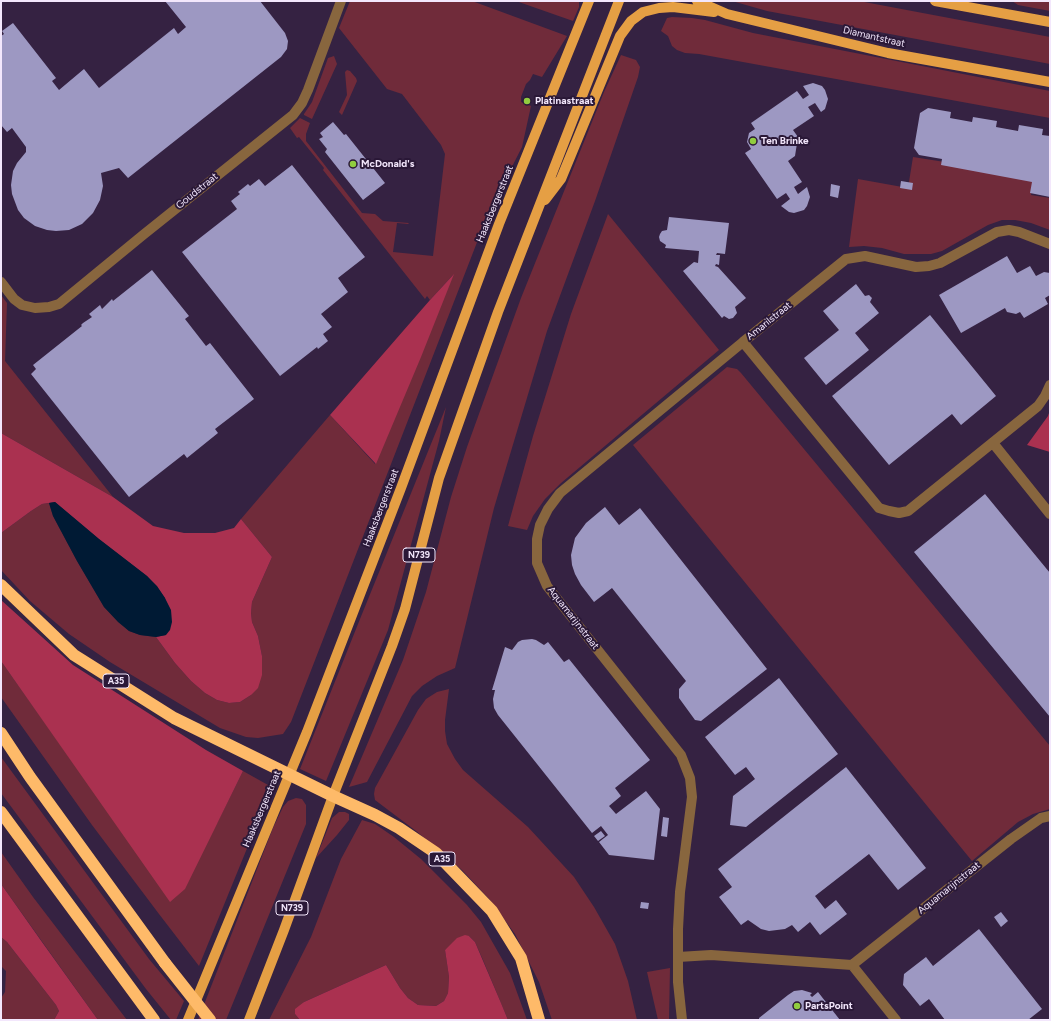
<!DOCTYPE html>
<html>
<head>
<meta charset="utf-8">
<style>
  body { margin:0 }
  #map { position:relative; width:1051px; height:1021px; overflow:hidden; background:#352242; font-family:Figtree,sans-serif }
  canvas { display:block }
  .frame { position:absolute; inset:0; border:2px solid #f3e7fc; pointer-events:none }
</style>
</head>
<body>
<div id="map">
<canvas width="1051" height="1021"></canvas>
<div class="frame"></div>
</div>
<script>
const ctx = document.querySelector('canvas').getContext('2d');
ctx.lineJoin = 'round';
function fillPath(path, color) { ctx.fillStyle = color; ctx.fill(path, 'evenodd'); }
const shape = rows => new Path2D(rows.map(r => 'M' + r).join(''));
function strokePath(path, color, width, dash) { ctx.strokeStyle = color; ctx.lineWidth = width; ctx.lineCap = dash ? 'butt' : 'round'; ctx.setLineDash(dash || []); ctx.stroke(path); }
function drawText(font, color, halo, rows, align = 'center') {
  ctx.font = font + ' Figtree,sans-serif'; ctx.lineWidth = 4; ctx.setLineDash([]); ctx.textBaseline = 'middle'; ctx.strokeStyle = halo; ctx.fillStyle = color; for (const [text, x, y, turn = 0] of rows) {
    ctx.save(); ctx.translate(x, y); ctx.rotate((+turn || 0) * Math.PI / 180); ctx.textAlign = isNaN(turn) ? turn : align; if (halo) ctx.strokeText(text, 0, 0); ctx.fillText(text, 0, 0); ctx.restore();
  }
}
fillPath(shape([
  [350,1,472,1,567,36,542,77,533,74,530,80,526,84,521,97,521,102,531,106,522,147,492,206,481,232,291,722,283,734,258,738,246,737,220,728,110,662,69,634,30,601,1,570,1,533,31,511,42,504,49,503,53,516,77,561,104,607,129,631,140,635,156,637,175,663,191,681,205,693,217,700,229,703,240,702,251,695,262,656,258,636,252,622,251,613,252,602,272,557,241,519,330,415,375,464,453,275,430,300,427,296,425,299,323,170,324,168,299,137,297,138,290,128,300,118,310,123,306,134,306,141,362,213,375,214,383,221,409,223,408,224,397,223,393,252,433,256,445,154,441,145,402,94,387,89,339,28],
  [516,1,579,1,579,7,573,21],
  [732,1,859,1,1050,37,1050,64,767,11],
  [1012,1,1050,1,1050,11,1018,5],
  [672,17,692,18,705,20,753,33,1050,91,1050,118,699,54,685,53,677,50,672,46,668,36,661,31,667,18],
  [621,55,636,60,640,67,638,77,595,201,547,331,494,508,455,668,437,676,422,686,412,696,367,782,349,787,403,660,426,592,451,497,467,447,521,298,604,92],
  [334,56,337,64,312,119,304,115,304,114,312,102,328,58],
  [347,70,350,71,356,78,357,81,342,115,339,112,347,95,345,72],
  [913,157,1034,176,1031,195,1050,198,1050,230,1031,223,1015,220,1002,220,988,225,942,251,931,254,904,254,882,248,864,246,849,247,858,179,908,188],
  [608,214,719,350,561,483,545,499,533,516,527,530,508,526,533,436,571,314],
  [1,295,7,303,5,361,113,497,1,433],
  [727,367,737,369,741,373,1050,746,1050,809,1033,814,1018,822,972,861,633,445],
  [446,407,439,441,388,630,326,781,300,769,360,619],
  [1,661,130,843,217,823,243,771,268,785,270,789,268,797,199,966,159,914,92,825,1,697],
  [449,689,445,720,445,731,447,744,455,759,463,770,528,827,574,877,594,907,615,944,628,981,637,1020,552,1020,539,982,515,934,490,900,462,870,416,831,375,800,374,794,375,788,418,710,426,699,437,692],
  [1,757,149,959,184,1001,176,1020,171,1020,146,989,1,793],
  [296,798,302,799,306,805,306,824,226,1020,198,1020,273,828,283,807,288,801],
  [339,812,345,812,349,814,349,820,337,835,316,858,332,818],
  [362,820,375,824,394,837,421,859,467,905,481,922,510,973,527,1020,508,1020,483,960,475,942,469,936,445,950,449,977,448,993,444,1001,436,1006,418,1005,408,998,400,988,386,965,304,1002,295,1014,300,1020,269,1020,311,937,341,859],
  [1,852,33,897,127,1020,98,1020,1,884],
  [1,937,7,942,56,1005,59,1011,54,1020,1,1020,1,998,5,992,6,971,1,966],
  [670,968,669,1020,658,1020,647,972]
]), '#702b3a');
fillPath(shape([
  [454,274,421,357,376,464,330,415,430,300],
  [1050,410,1050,452,1027,445,1048,416],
  [1,433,113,497,153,526,184,533,215,533,234,528,241,519,272,557,252,602,251,613,252,622,258,636,262,656,262,675,258,688,251,695,240,702,229,703,217,700,205,693,191,681,175,663,156,637,166,635,165,598,157,587,147,576,99,539,55,502,42,504,31,511,1,533],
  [1,600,73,665,206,750,243,771,185,889,170,902,1,661],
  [1,884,42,942,98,1020,54,1020,59,1011,56,1005,7,942,1,937],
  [465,935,469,936,475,942,501,1003,508,1020,300,1020,295,1014,295,1009,304,1002,386,965,400,988,408,998,418,1005,436,1006,444,1001,448,993,449,977,445,950,457,938]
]), '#aa3150');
fillPath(shape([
  [55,502,99,539,147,576,157,586,165,598,171,610,172,622,170,630,166,635,156,637,140,635,129,631,118,622,104,607,77,561,53,516,49,503]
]), '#001a34');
fillPath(shape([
  [165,1,260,1,285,33,288,41,287,49,281,57,128,178,119,168,101,173,103,186,100,200,93,213,82,224,69,230,56,231,47,230,35,226,24,218,18,210,12,194,11,185,13,171,17,163,26,152,26,147,12,128,7,132,1,125,1,36,4,34,2,31,13,23,56,78,52,81,59,90,84,69,99,88,174,28,178,34,186,27],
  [813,83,822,86,825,90,828,99,825,109,821,112,815,103,808,107,814,116,793,130,798,137,795,156,788,161,802,182,794,187,798,194,807,187,810,197,807,206,804,210,794,213,789,212,781,206,790,199,786,193,777,199,745,153,751,149,747,142,749,133,755,129,751,123,797,91,803,99,809,95,803,86],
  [928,108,951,112,950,118,972,122,973,117,997,121,996,127,1018,131,1019,125,1043,129,1042,135,1050,136,1050,197,1030,193,1032,182,941,165,942,159,919,155,914,148,920,113],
  [333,122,344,135,346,134,385,183,363,200,325,152,327,149,319,139,323,137,320,133],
  [292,165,365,257,338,278,348,292,321,314,332,327,323,334,328,341,318,349,317,347,280,376,182,252,237,209,231,201,240,194,238,192,248,184,250,186,259,179,265,186],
  [901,181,913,183,912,190,900,188],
  [831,184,840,186,838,198,830,196],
  [669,217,729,223,725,254,717,253,716,255,720,255,719,265,716,264,715,266,718,267,746,298,735,307,737,313,733,318,729,319,724,316,722,318,683,271,694,262,698,263,699,251,665,248,666,245,660,241,659,237,660,234,662,231,667,230],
  [1007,256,1017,273,1030,266,1036,276,1044,272,1050,273,1050,295,1045,298,1048,304,1024,318,1020,312,1016,314,1007,312,1005,308,961,333,939,295],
  [152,270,189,316,185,319,206,346,210,343,254,399,215,429,218,433,187,458,184,454,129,497,31,374,36,369,33,365,82,326,81,325,83,323,92,317,89,314,100,305,102,309,112,299,113,301],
  [856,284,865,296,869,295,872,298,870,302,879,313,855,333,869,350,826,385,804,358,839,330,823,311],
  [930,315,996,396,961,425,952,414,889,465,832,396],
  [985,494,1050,573,1050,717,914,552],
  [605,507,619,525,640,508,767,669,701,721,695,720,679,698,679,689,686,681,612,588,594,602,581,585,575,574,572,565,571,555,575,538,586,523],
  [532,639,536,640,544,645,548,642,564,662,569,659,650,760,615,788,621,796,609,806,616,814,646,791,660,809,654,860,609,855,599,842,608,835,601,826,592,833,498,715,494,708,493,699,495,690,492,690,505,647,512,650,518,642,522,640],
  [779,678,838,754,746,827,730,825,733,796,755,779,746,767,735,775,705,737],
  [846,767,926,868,898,890,869,854,815,896,825,909,836,900,847,914,820,935,810,922,798,932,792,925,785,929,769,931,761,929,748,920,741,925,719,897,732,887,718,869],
  [663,817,669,818,667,837,661,836],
  [601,831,605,836,598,841,594,836],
  [641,902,649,903,648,909,640,908],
  [1001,912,1008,921,1001,927,994,917],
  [979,929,1042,1009,1028,1020,945,1020,929,999,920,1006,903,985,904,974,926,957,933,966],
  [802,990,812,993,810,995,812,997,818,992,840,1020,759,1020,759,1018,788,995,794,991]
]), '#9d98c2');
strokePath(shape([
  [1050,244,1019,232,1009,230,997,232,940,263,929,266,916,267,865,256,846,259,743,342,879,508,889,511,899,513,908,511,1038,406,1045,396,1050,385],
  [1,282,14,299,22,305,35,308,49,307,59,304,143,235,293,115,302,103,308,90,341,1],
  [993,443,1050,514],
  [678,957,711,955,852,965,1011,839,1041,818,1050,816],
  [852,965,896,1020],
  [682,1020,678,982,678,929,680,892,692,797,690,778,681,755,547,586,537,563,537,539,540,525,548,509,560,493,743,342]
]), '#88663e', 10);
strokePath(shape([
  [697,1,727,14,888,53,1050,82],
  [935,1,1050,22],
  [545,200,561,179,620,36,631,21,643,12,659,8,673,7,714,12],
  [188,1020,307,732,401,488,499,224,589,1],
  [249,1020,284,930,333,796,392,646,405,609,439,478,498,312,619,1]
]), '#e59f44', 10);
strokePath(shape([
  [1,585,74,655,174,718,333,796,375,815,399,828,436,853,492,911,521,958,539,1020],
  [1,733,30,777,165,963],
  [1,812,154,1020]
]), '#feba69', 12);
strokePath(shape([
  [165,963,210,1020]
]), '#feba69', 12);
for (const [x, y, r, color] of [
  [527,101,4,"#91cd3f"],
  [753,141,4,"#91cd3f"],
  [353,164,4,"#91cd3f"],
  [797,1006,4,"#91cd3f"]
]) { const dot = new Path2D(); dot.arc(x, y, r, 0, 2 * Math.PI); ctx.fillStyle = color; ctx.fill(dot); strokePath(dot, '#2a1837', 1.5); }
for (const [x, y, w] of [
  [419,555,32],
  [116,681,26],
  [442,859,26],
  [292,908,32]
]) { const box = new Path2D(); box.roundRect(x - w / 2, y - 7, w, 14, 3); ctx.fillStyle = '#2a1837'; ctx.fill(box); strokePath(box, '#f3e7fc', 1); }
drawText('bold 9px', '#f3e7fc', null, [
  ["N739",419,555],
  ["A35",116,681],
  ["A35",442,859],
  ["N739",292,908]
]);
drawText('10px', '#f3e7fc', '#2a1837', [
  ["Diamantstraat",874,37,13],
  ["Goudstraat",197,191,-39],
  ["Haaksbergerstraat",495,204,-68],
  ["Amarilstraat",769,321,-39],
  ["Haaksbergerstraat",381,508,-69],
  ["Aquamarijnstraat",573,618,52],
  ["Haaksbergerstraat",262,809,-67],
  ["Aquamarijnstraat",949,888,-39]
]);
drawText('bold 10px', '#f3e7fc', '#2a1837', [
  ["Platinastraat",535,101],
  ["Ten Brinke",761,141],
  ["McDonald's",361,164],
  ["PartsPoint",805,1006]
], 'left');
</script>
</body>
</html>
